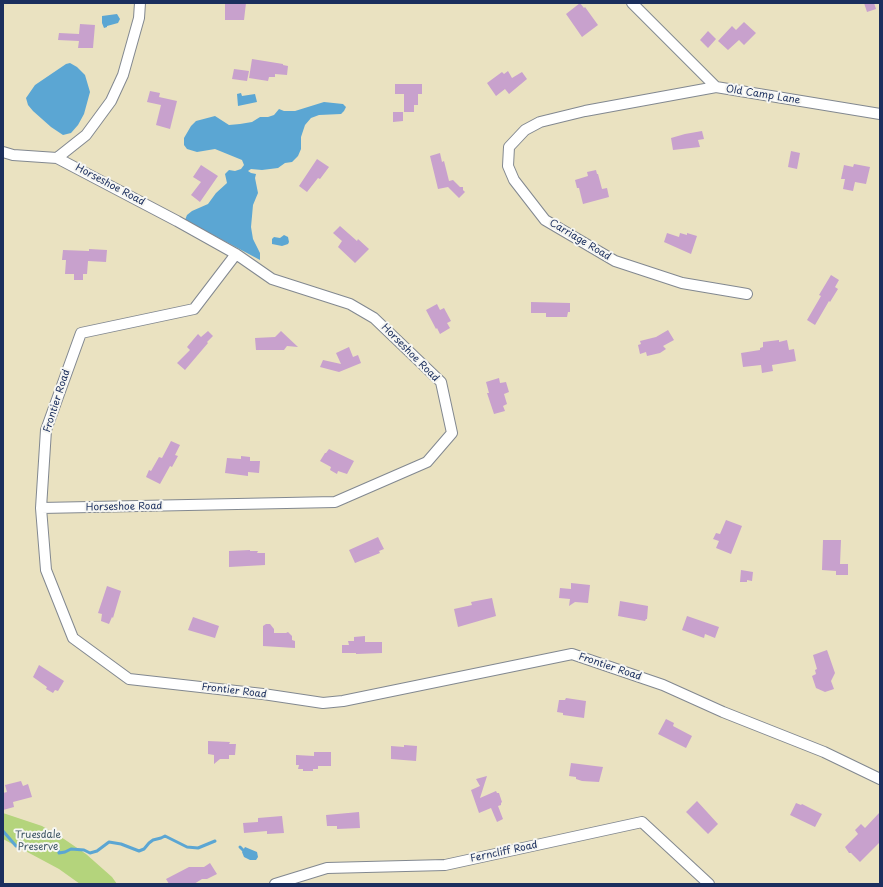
<!DOCTYPE html>
<html>
<head>
<meta charset="utf-8">
<style>
  body { margin:0 }
  #map { position:relative; width:883px; height:887px; overflow:hidden; background:#eae2c1; font-family:"Playpen Sans",sans-serif }
  canvas { display:block }
  .frame { position:absolute; inset:0; border:4px solid #1b2f5e; pointer-events:none }
</style>
</head>
<body>
<div id="map">
<canvas width="883" height="887"></canvas>
<div class="frame"></div>
</div>
<script>
const ctx = document.querySelector('canvas').getContext('2d');
ctx.lineJoin = 'round';
function fillPath(path, color) { ctx.fillStyle = color; ctx.fill(path, 'evenodd'); }
const shape = rows => new Path2D(rows.map(r => 'M' + r).join(''));
function strokePath(path, color, width, dash) { ctx.strokeStyle = color; ctx.lineWidth = width; ctx.lineCap = dash ? 'butt' : 'round'; ctx.setLineDash(dash || []); ctx.stroke(path); }
function drawText(font, color, halo, rows, align = 'center') {
  ctx.font = font + ' "Playpen Sans",sans-serif'; ctx.lineWidth = 4; ctx.setLineDash([]); ctx.textBaseline = 'middle'; ctx.strokeStyle = halo; ctx.fillStyle = color; for (const [text, x, y, turn = 0] of rows) {
    ctx.save(); ctx.translate(x, y); ctx.rotate((+turn || 0) * Math.PI / 180); ctx.textAlign = isNaN(turn) ? turn : align; if (halo) ctx.strokeText(text, 0, 0); ctx.fillText(text, 0, 0); ctx.restore();
  }
}
fillPath(shape([
  [3,813,42,826,64,839,86,854,112,877,117,884,80,884,59,869,3,839]
]), '#b4d47c');
fillPath(shape([
  [117,14,120,19,118,23,107,26,107,27,104,28,102,23,102,16],
  [70,63,77,67,85,75,90,92,84,114,78,125,71,133,63,135,51,127,33,111,28,105,26,98,35,85,66,64],
  [241,93,242,96,255,94,257,102,238,106,237,94],
  [324,102,343,104,346,107,344,111,341,114,319,115,311,118,305,125,301,137,301,149,298,156,292,162,285,163,278,168,262,170,251,169,248,171,251,173,256,174,255,178,258,193,253,205,251,227,253,239,260,253,260,260,185,220,187,215,192,211,208,204,216,193,227,183,225,174,229,170,235,171,241,169,244,165,242,160,215,149,197,152,187,149,184,145,184,138,191,126,196,121,215,116,229,125,240,124,252,122,260,117,268,117,274,115,279,109,284,111,295,111],
  [284,235,288,237,289,242,288,244,282,246,272,244,272,239,274,237,280,238],
  [245,847,257,852,258,857,256,860,250,860,244,857,242,852]
]), '#5ba6d3');
strokePath(shape([
  [3,831,16,846],
  [45,847,58,848,59,853,65,852,71,849,84,850,90,853,97,851,109,842,121,844,139,851,144,849,149,843,153,840,161,838,165,836,187,847,198,848,215,841],
  [240,847,243,850]
]), '#5ba6d3', 3);
fillPath(shape([
  [225,3,246,3,244,20,225,20],
  [580,3,584,8,585,7,598,25,582,37,566,14],
  [864,3,874,3,876,9,867,12],
  [744,22,756,33,744,45,739,40,728,50,718,41,732,26,736,30],
  [80,24,95,25,93,48,78,48,79,41,58,40,59,33,79,34],
  [708,31,716,39,708,48,700,40],
  [252,59,283,64,283,65,288,66,287,75,275,74,275,77,269,77,268,81,249,78],
  [234,69,249,71,247,81,232,79],
  [508,71,512,78,522,72,527,79,509,94,505,89,496,96,487,83,502,72,504,74],
  [395,84,422,84,422,94,418,94,418,105,414,105,414,112,404,112,404,94,395,94],
  [150,91,160,93,159,97,177,101,170,129,156,125,161,105,147,102],
  [393,112,403,112,403,121,393,122],
  [702,131,704,139,698,140,700,147,673,150,671,138,685,134],
  [791,151,800,153,797,169,788,167],
  [440,153,442,162,444,161,449,181,453,180,460,187,463,187,463,190,465,192,459,198,448,187,438,189,430,156],
  [317,159,329,167,320,179,318,178,307,192,299,186],
  [854,164,870,167,866,184,855,182,853,191,843,189,845,179,841,179,844,165,853,167],
  [201,165,218,176,200,202,191,195,201,182,193,177],
  [596,170,597,174,598,174,602,189,607,188,609,197,583,204,579,188,577,188,575,180,588,176,587,172],
  [340,226,357,241,358,239,369,249,355,263,338,247,342,241,333,233],
  [667,233,679,237,680,233,687,235,687,233,697,236,691,254,664,242],
  [89,249,107,250,106,262,88,261,87,274,83,274,83,280,74,280,74,274,65,274,66,260,62,260,63,250,89,251],
  [831,275,839,280,835,287,838,289,830,302,829,301,815,325,807,320,821,296,819,295],
  [531,302,570,303,570,312,568,312,567,317,546,317,546,313,531,313],
  [437,304,440,310,444,308,451,321,447,323,450,328,440,334,437,328,436,329,426,310],
  [668,330,674,340,663,346,666,349,660,353,647,356,646,352,640,354,638,345,641,344,640,341,656,337],
  [208,331,213,336,207,342,208,343,185,370,177,363,190,350,187,347,198,334,201,337],
  [281,331,298,347,287,346,284,350,256,350,255,338,275,337],
  [779,340,779,342,787,340,789,350,794,349,796,361,772,365,773,371,762,373,761,365,743,367,741,353,760,350,760,348,763,347,763,342],
  [349,347,353,357,358,355,361,363,339,372,320,367,323,360,341,364,336,353],
  [499,378,500,383,506,382,509,392,504,394,507,404,503,406,505,411,494,414,487,393,489,393,486,382],
  [171,441,180,445,175,455,178,456,172,467,170,466,160,484,146,477,149,470,151,471,159,457,162,458],
  [329,449,354,461,347,474,338,471,337,474,330,470,331,467,320,461,325,453,326,453],
  [241,456,250,457,250,461,260,461,259,473,248,472,248,476,225,473,227,458,241,459],
  [726,520,742,526,731,554,716,548,719,541,713,539,716,533,720,534],
  [378,537,384,549,379,551,380,553,355,563,349,550],
  [823,540,841,540,840,564,848,564,848,575,836,575,836,571,822,570],
  [250,550,250,551,258,551,257,553,265,553,265,565,229,567,229,551],
  [741,570,753,572,752,581,747,580,747,582,740,582],
  [571,583,590,585,588,603,575,602,569,606,570,599,559,598,560,588,571,589],
  [107,586,121,591,113,618,112,617,109,624,101,621,102,614,98,613],
  [492,598,496,616,458,627,454,609,472,605,471,602],
  [620,601,648,606,647,619,646,619,645,621,618,616],
  [687,616,719,627,715,638,705,634,704,638,682,630],
  [193,617,219,626,215,638,188,630],
  [266,624,270,624,274,629,274,633,286,633,288,632,292,636,292,640,295,641,295,648,263,646,263,626],
  [365,636,365,642,382,642,382,653,356,654,356,653,342,653,342,645,349,645,348,641,354,641,354,637],
  [827,650,835,673,831,681,834,689,825,692,816,688,812,676,816,674,815,670,817,669,813,655],
  [39,665,64,681,58,691,55,690,53,693,46,689,47,687,33,677],
  [566,698,586,701,584,718,563,715,563,713,557,712,559,700,565,700],
  [666,719,674,723,673,726,692,736,686,748,658,734],
  [208,741,230,742,229,744,236,744,235,755,229,755,229,759,220,759,214,764,214,755,208,754],
  [404,745,417,746,416,761,391,759,391,746,404,747],
  [314,752,331,752,331,766,318,766,318,769,313,769,313,771,303,771,303,769,298,769,299,765,296,765,296,755,314,756],
  [571,763,603,767,599,782,582,781,576,779,576,777,569,776],
  [487,776,480,798,496,791,497,793,499,793,502,802,501,803,501,805,498,806,503,819,497,822,491,808,479,813,471,790,480,786,476,779],
  [21,781,23,786,28,784,32,797,13,802,14,807,3,810,3,793,7,792,5,785],
  [697,801,718,824,708,834,686,812],
  [796,803,801,805,802,804,822,814,815,827,790,815],
  [359,812,360,828,337,829,337,826,327,826,326,815],
  [880,812,880,842,860,862,851,853,849,853,845,847,858,834,855,830,861,824,865,828],
  [282,816,284,833,267,834,267,831,244,833,243,823,258,822,258,818],
  [210,863,217,874,207,879,202,879,194,884,169,884,166,879,189,867,204,867]
]), '#c8a1cd');
const minor = shape([
  [632,3,716,87,880,114],
  [716,87,585,111,540,122,525,130,509,147,508,166,514,180,545,220,615,261,682,283,747,294],
  [3,152,13,155,57,158,86,135,111,101,123,75,139,18,140,3],
  [236,254,194,309,81,333,46,430,41,508,46,570,73,638,129,679,263,694,323,703,343,701,572,654,663,685,723,712,824,752,880,779],
  [41,508,335,502,427,462,452,433,441,382,374,318,350,304,272,279,236,254,177,221,57,158],
  [275,884,327,868,445,865,642,822,709,884]
]);
strokePath(minor, '#828890', 12);
strokePath(minor, '#fff', 10);
drawText('10px', '#1b2f5e', '#f6f6f2', [
  ["Old Camp Lane",763,95,9],
  ["Horseshoe Road",110,185,28],
  ["Carriage Road",580,240,31],
  ["Horseshoe Road",410,353,45],
  ["Frontier Road",57,401,-72],
  ["Horseshoe Road",124,507,-1],
  ["Frontier Road",610,667,19],
  ["Frontier Road",234,691,7],
  ["Ferncliff Road",504,852,-12]
]);
drawText('10px', '#415866', '#f6f6f2', [
  ["Truesdale",38,835],
  ["Preserve",38,847]
]);
</script>
</body>
</html>
